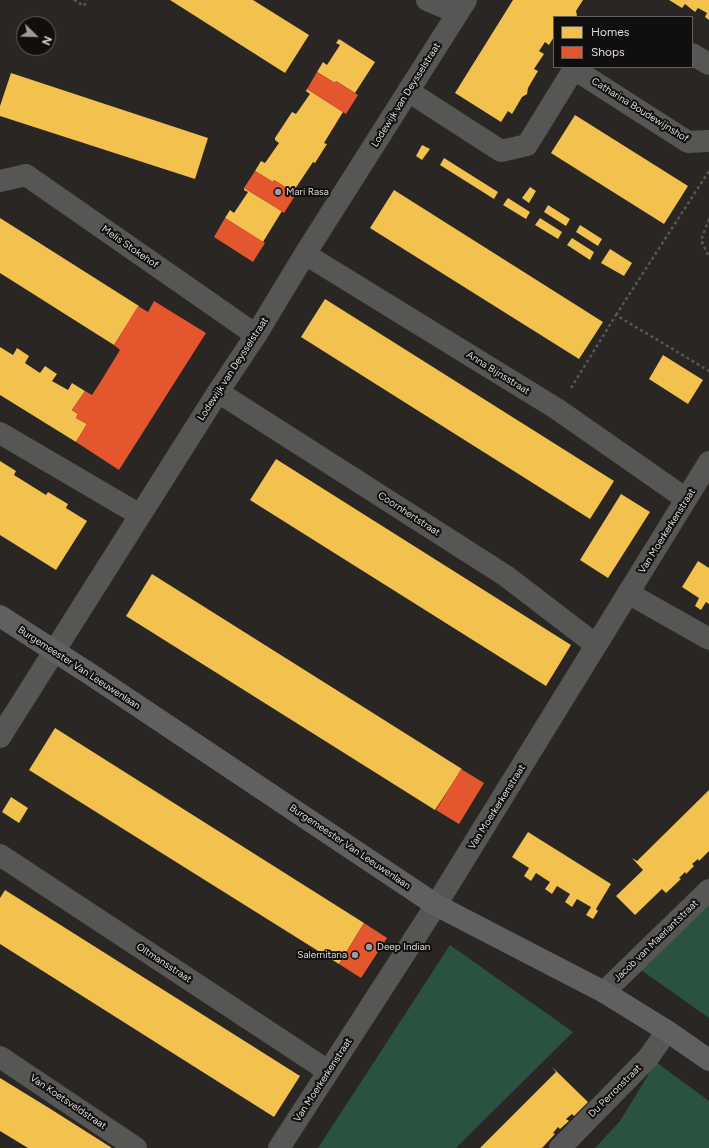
<!DOCTYPE html>
<html>
<head>
<meta charset="utf-8">
<style>
  body { margin:0 }
  #map { position:relative; width:709px; height:1148px; overflow:hidden; background:#292624; font-family:Figtree,sans-serif }
  canvas { display:block }
  .legend { position:absolute; left:553px; top:16px; width:140px; height:52px; box-sizing:border-box; background:#110f0e; border:1px solid #636160; margin:0; padding:5px 7px; list-style:none; font-size:12px; color:#dedcda }
  .legend li { display:flex; align-items:center; gap:8px; height:20px }
  .legend b { width:20px; border:1px solid #636160 }
  .north { position:absolute; left:16px; top:16px; width:40px; height:40px; box-sizing:border-box; background:#110f0e; border:1px solid #636160; border-radius:50%; rotate:113deg; font-size:11px; font-weight:700; line-height:16px; text-align:center; color:#dedcda }
  .north::after { content:''; display:block; margin:auto; width:14px; height:18px; background:#9f9c9a; clip-path:polygon(50% 0,100% 100%,50% 72%,0 100%) }
</style>
</head>
<body>
<div id="map">
<canvas width="709" height="1148"></canvas>
<ul class="legend">
<li><b style="height:11px;background:#f2c14e"></b>Homes</li>
<li><b style="height:11px;background:#e4572e"></b>Shops</li>
</ul>
<div class="north">N</div>
</div>
<script>
const ctx = document.querySelector('canvas').getContext('2d');
ctx.lineJoin = 'round';
function fillPath(path, color) { ctx.fillStyle = color; ctx.fill(path, 'evenodd'); }
const shape = rows => new Path2D(rows.map(r => 'M' + r).join(''));
function strokePath(path, color, width, dash) { ctx.strokeStyle = color; ctx.lineWidth = width; ctx.lineCap = dash ? 'butt' : 'round'; ctx.setLineDash(dash || []); ctx.stroke(path); }
function drawText(font, color, halo, rows, align = 'center') {
  ctx.font = font + ' Figtree,sans-serif'; ctx.lineWidth = 4; ctx.setLineDash([]); ctx.textBaseline = 'middle'; ctx.strokeStyle = halo; ctx.fillStyle = color; for (const [text, x, y, turn = 0] of rows) {
    ctx.save(); ctx.translate(x, y); ctx.rotate((+turn || 0) * Math.PI / 180); ctx.textAlign = isNaN(turn) ? turn : align; if (halo) ctx.strokeText(text, 0, 0); ctx.fillText(text, 0, 0); ctx.restore();
  }
}
fillPath(shape([
  [709,879,709,1018,627,960],
  [450,945,573,1032,456,1148,318,1148],
  [656,1062,709,1101,709,1148,595,1148,620,1121]
]), '#29523f');
fillPath(shape([
  [170,0,253,0,309,35,285,73],
  [513,0,583,0,576,11,577,15,576,17,554,17,554,37,549,45,545,42,539,51,544,54,534,69,538,71,528,88,527,94,522,97,512,114,508,111,501,122,455,93],
  [669,0,709,0,709,20,705,17,707,13,698,8,695,12,685,4,682,8],
  [339,39,375,62,355,93,336,81,335,83,317,72,323,62,327,65,340,45,336,43],
  [11,73,208,138,195,179,0,116,0,106],
  [307,89,343,112,324,143,327,144,315,163,313,162,293,192,274,180,273,182,255,171,261,161,265,163,279,143,275,140,275,138,292,112,296,114,310,94,306,91],
  [575,115,688,186,664,224,551,153],
  [422,145,430,149,422,160,416,156],
  [444,158,498,192,494,199,440,165],
  [530,187,536,191,529,203,522,198],
  [244,188,282,211,263,242,225,218,230,210,234,213,248,192,244,190],
  [394,190,603,322,579,359,370,228],
  [508,198,530,212,526,219,503,205],
  [548,205,570,219,566,226,544,212],
  [0,218,139,306,114,345,0,273],
  [540,218,562,232,558,239,535,225],
  [580,225,602,239,598,246,576,232],
  [572,238,594,252,590,260,567,245],
  [610,249,632,263,624,276,601,263],
  [325,299,614,481,590,519,301,337],
  [0,347,13,355,17,348,29,356,25,363,40,373,45,366,57,374,52,381,68,390,72,383,85,391,72,410,78,414,76,418,87,424,76,442,0,395],
  [663,355,703,380,688,404,649,379],
  [276,459,571,645,546,686,250,500],
  [0,461,16,471,14,475,46,495,48,492,68,504,66,508,87,521,56,570,0,535],
  [621,494,650,512,608,578,580,560],
  [698,561,709,568,709,604,706,602,701,610,695,606,699,598,682,587],
  [152,574,462,769,435,810,126,616],
  [55,728,364,923,339,964,29,770],
  [709,790,709,851,699,861,698,859,692,864,694,866,686,874,685,872,679,878,681,879,666,893,662,889,635,915,616,896,643,870,632,858,637,861],
  [11,797,28,808,19,823,2,812],
  [528,832,611,884,596,909,598,911,593,919,586,915,591,907,577,899,572,907,565,902,570,894,557,886,552,894,545,889,550,882,536,873,531,881,524,876,529,868,512,857],
  [5,890,300,1076,274,1117,0,944,0,898],
  [552,1067,588,1102,574,1116,572,1114,566,1119,569,1121,560,1129,558,1127,553,1133,555,1134,542,1148,480,1148,556,1072],
  [0,1078,49,1108,112,1148,28,1148,0,1131]
]), '#f2c14e');
fillPath(shape([
  [317,72,335,83,336,81,358,95,346,114,307,89],
  [255,171,273,182,274,180,296,194,284,213,244,188],
  [225,218,265,243,253,262,214,237],
  [154,301,206,333,119,470,76,442,87,424,76,418,78,414,72,410,85,391,92,395,101,381,120,350,114,345,138,306,148,312],
  [461,769,484,783,459,824,436,810],
  [364,923,387,938,361,978,339,964]
]), '#e4572e');
strokePath(shape([
  [74,0,84,6,87,0],
  [709,219,701,240,709,257],
  [616,315,709,171],
  [571,388,616,315,709,371]
]), '#585656', 2.5, [3, 3]);
strokePath(shape([
  [427,0,458,13],
  [692,54,709,64],
  [574,69,688,142,709,141],
  [408,91,501,151,527,145,575,67],
  [0,181,26,175,256,335],
  [305,254,557,409,686,499],
  [218,392,506,576,596,645],
  [0,433,140,515],
  [628,593,709,639],
  [0,737,218,392,256,335,305,254,466,0],
  [0,855,328,1071],
  [604,992,709,890],
  [0,1057,136,1148],
  [279,1148,436,905,709,462],
  [560,1148,648,1058,667,1031]
]), '#565655', 22);
strokePath(shape([
  [0,616,90,674,436,905,604,992,667,1031,709,1060]
]), '#606060', 22);
for (const [x, y, r, color] of [
  [278,192,4,"#9f9c9a"],
  [369,947,4,"#9f9c9a"],
  [355,955,4,"#9f9c9a"]
]) { const dot = new Path2D(); dot.arc(x, y, r, 0, 2 * Math.PI); ctx.fillStyle = color; ctx.fill(dot); strokePath(dot, '#110f0e', 1.5); }
drawText('10px', '#dedcda', '#110f0e', [
  ["Lodewijk van Deysselstraat",406,95,-58],
  ["Catharina Boudewijnshof",640,110,32],
  ["Melis Stokehof",130,247,35],
  ["Lodewijk van Deysselstraat",233,369,-57],
  ["Anna Bijnsstraat",498,373,32],
  ["Coornhertstraat",409,514,33],
  ["Van Moerkerkenstraat",667,531,-58],
  ["Burgemeester Van Leeuwenlaan",79,668,33],
  ["Van Moerkerkenstraat",497,807,-58],
  ["Burgemeester Van Leeuwenlaan",350,847,34],
  ["Jacob van Maerlantstraat",656,941,-44],
  ["Oltmansstraat",164,963,33],
  ["Van Moerkerkenstraat",323,1080,-57],
  ["Du Perronstraat",615,1091,-45],
  ["Van Koetsveldstraat",68,1102,34]
]);
drawText('10px', '#dedcda', '#110f0e', [
  ["Mari Rasa",286,192],
  ["Deep Indian",377,947],
  ["Salernitana",347,955,"right"]
], 'left');
</script>
</body>
</html>
